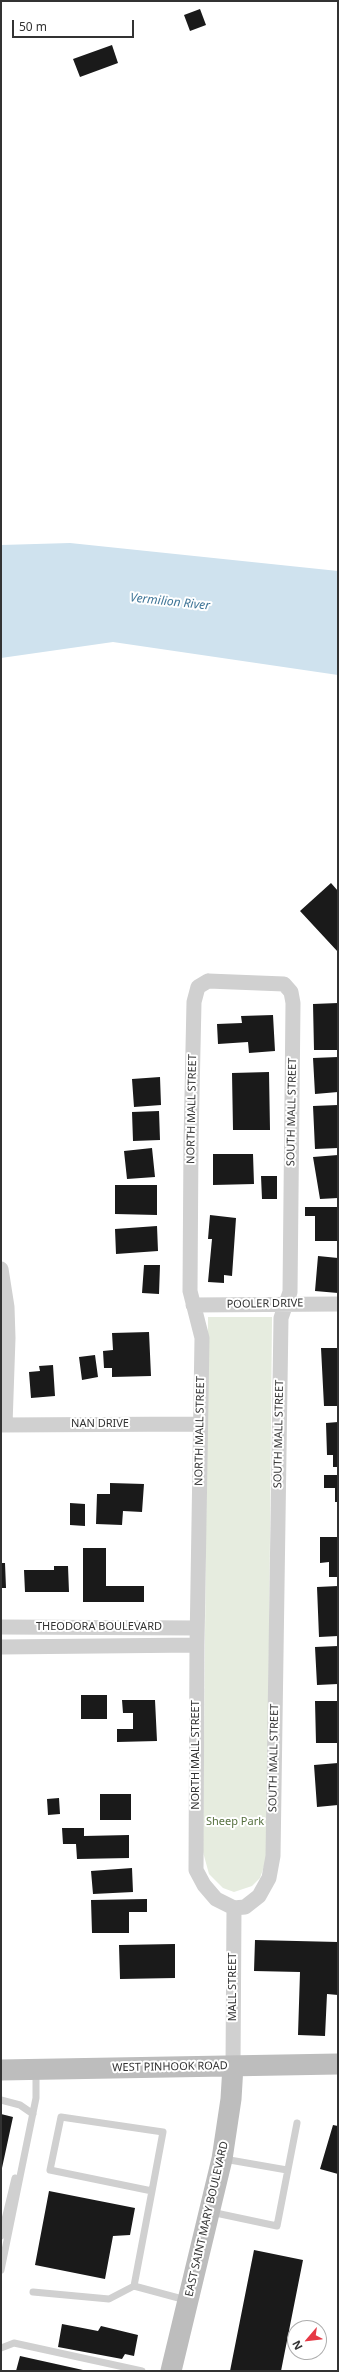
<!DOCTYPE html>
<html>
<head>
<meta charset="utf-8">
<style>
  body { margin:0 }
  #map { position:relative; width:339px; height:2372px; overflow:hidden; background:#fff; font-family:"Noto Sans",sans-serif }
  canvas { display:block }
  .frame { position:absolute; inset:0; border:2px solid #333; pointer-events:none }
  .north { position:absolute; left:287px; top:2320px; width:40px; height:40px; box-sizing:border-box; background:#fff; border:1px solid #adadad; border-radius:50%; rotate:242deg; font-size:11px; font-weight:700; line-height:16px; text-align:center; color:#333 }
  .north::after { content:''; display:block; margin:auto; width:14px; height:18px; background:#e63946; clip-path:polygon(50% 0,100% 100%,50% 72%,0 100%) }
  .scale { position:absolute; left:12px; top:20px; width:122px; height:18px; box-sizing:border-box; border:2px solid #333; border-top:0; padding-left:5px; font-size:12px; line-height:14px; white-space:nowrap; color:#333; -webkit-text-stroke:3px #fff; paint-order:stroke }
</style>
</head>
<body>
<div id="map">
<canvas width="339" height="2372"></canvas>
<div class="frame"></div>
<div class="north">N</div>
<div class="scale">50 m</div>
</div>
<script>
const ctx = document.querySelector('canvas').getContext('2d');
ctx.lineJoin = 'round';
function fillPath(path, color) { ctx.fillStyle = color; ctx.fill(path, 'evenodd'); }
const shape = rows => new Path2D(rows.map(r => 'M' + r).join(''));
function strokePath(path, color, width, dash) { ctx.strokeStyle = color; ctx.lineWidth = width; ctx.lineCap = dash ? 'butt' : 'round'; ctx.setLineDash(dash || []); ctx.stroke(path); }
function drawText(font, color, halo, rows, align = 'center') {
  ctx.font = font + ' "Noto Sans",sans-serif'; ctx.lineWidth = 4; ctx.setLineDash([]); ctx.textBaseline = 'middle'; ctx.strokeStyle = halo; ctx.fillStyle = color; for (const [text, x, y, turn = 0] of rows) {
    ctx.save(); ctx.translate(x, y); ctx.rotate((+turn || 0) * Math.PI / 180); ctx.textAlign = isNaN(turn) ? turn : align; if (halo) ctx.strokeText(text, 0, 0); ctx.fillText(text, 0, 0); ctx.restore();
  }
}
fillPath(shape([
  [208,1317,272,1317,267,1858,260,1878,252,1886,234,1892,223,1888,209,1874,203,1852]
]), '#e6ecdf');
fillPath(shape([
  [70,543,338,571,338,675,113,642,1,658,1,545]
]), '#cfe2ee');
fillPath(shape([
  [200,9,206,25,190,31,184,15],
  [112,45,118,63,80,77,73,59],
  [331,883,338,891,338,952,300,911],
  [338,1003,338,1050,314,1050,313,1004],
  [273,1015,275,1051,249,1053,248,1042,218,1044,217,1024,242,1023,241,1016],
  [338,1057,338,1092,315,1094,313,1058],
  [269,1072,270,1130,233,1130,232,1073],
  [160,1077,161,1105,134,1107,132,1079],
  [338,1105,338,1148,315,1149,313,1106],
  [159,1111,160,1140,133,1141,132,1112],
  [152,1148,155,1177,127,1179,124,1151],
  [213,1154,253,1154,254,1184,213,1185],
  [338,1155,338,1198,320,1199,313,1157],
  [261,1176,277,1176,277,1199,262,1199],
  [115,1185,157,1185,157,1215,115,1214],
  [305,1207,338,1207,338,1241,315,1241,315,1216,305,1216],
  [210,1215,236,1218,232,1276,224,1275,224,1283,208,1282,212,1239,208,1239],
  [157,1226,158,1251,116,1254,115,1229],
  [318,1256,338,1258,338,1293,315,1291],
  [144,1265,160,1265,159,1294,142,1293],
  [149,1332,151,1376,112,1377,112,1368,104,1368,103,1351,113,1350,112,1333],
  [321,1348,338,1348,338,1406,324,1406],
  [95,1355,98,1377,82,1380,79,1357],
  [53,1365,55,1396,31,1398,29,1372,40,1371,39,1366],
  [338,1422,338,1467,333,1467,333,1455,327,1455,326,1423],
  [324,1475,338,1475,338,1502,335,1502,335,1488,324,1488],
  [110,1483,144,1484,142,1512,123,1511,122,1525,96,1524,97,1494,110,1494],
  [70,1503,85,1504,85,1526,70,1525],
  [320,1537,338,1537,338,1577,329,1577,329,1562,320,1563],
  [83,1548,106,1548,106,1586,144,1586,144,1602,83,1602],
  [1,1563,5,1563,6,1588,1,1588],
  [54,1566,68,1566,69,1592,25,1592,24,1570,54,1570],
  [338,1586,338,1636,319,1637,317,1587],
  [338,1646,338,1684,317,1685,315,1647],
  [81,1695,107,1695,107,1719,81,1719],
  [122,1700,155,1700,157,1741,117,1742,117,1729,133,1729,133,1713,123,1713],
  [315,1701,338,1701,338,1743,316,1743],
  [338,1763,338,1805,317,1807,314,1765],
  [100,1794,131,1794,131,1820,100,1820],
  [59,1798,60,1814,48,1815,47,1799],
  [62,1828,84,1828,84,1836,129,1835,129,1858,77,1859,76,1844,63,1844],
  [132,1868,133,1892,93,1894,91,1871],
  [147,1899,147,1912,129,1912,129,1933,92,1933,91,1900],
  [255,1940,338,1942,338,1995,327,1994,325,2036,298,2035,300,1972,254,1971],
  [175,1944,175,1978,120,1979,119,1945],
  [1,2114,13,2117,2,2168,1,2168],
  [333,2125,338,2126,338,2174,320,2169],
  [49,2191,135,2208,130,2235,113,2236,105,2279,35,2265],
  [254,2250,303,2260,281,2371,230,2371],
  [62,2324,98,2331,101,2326,138,2335,134,2356,125,2354,122,2359,58,2347],
  [20,2356,83,2370,83,2371,16,2371]
]), '#1a1a1a');
strokePath(shape([
  [1,2100,20,2105,33,2114],
  [224,2159,287,2170],
  [152,2191,50,2170,61,2117,163,2132,152,2191,134,2286,186,2300],
  [211,2212,277,2226,297,2123],
  [1,2236,15,2178],
  [1,2270,36,2098,36,2072],
  [33,2292,109,2299,134,2286],
  [1,2348,14,2343,142,2371]
]), '#d0d0d0', 7);
strokePath(shape([
  [208,981,284,984,291,992,293,1003,290,1292,281,1318,273,1856,269,1878,259,1896,245,1907,234,1908,216,1899,204,1885,196,1870,197,1645,202,1338,190,1291,191,1141,194,1002,198,987,208,981],
  [1,1269,7,1307,8,1338,5,1425],
  [193,1305,338,1304],
  [1,1425,199,1424],
  [1,1627,197,1628],
  [1,1647,197,1645],
  [233,2066,234,1908]
]), '#d0d0d0', 15);
strokePath(shape([
  [1,2070,338,2064],
  [171,2371,222,2159,231,2099,233,2066]
]), '#bdbdbd', 21);
drawText('11px', '#333', '#fff', [
  ["NORTH MALL STREET",192,1109,-89],
  ["SOUTH MALL STREET",292,1112,-89],
  ["POOLER DRIVE",265,1304,-1],
  ["NAN DRIVE",100,1424],
  ["NORTH MALL STREET",200,1431,-89],
  ["SOUTH MALL STREET",279,1434,-89],
  ["THEODORA BOULEVARD",99,1627],
  ["NORTH MALL STREET",196,1755,-90],
  ["SOUTH MALL STREET",274,1758,-89],
  ["MALL STREET",233,1987,-90],
  ["WEST PINHOOK ROAD",170,2067,-1],
  ["EAST SAINT MARY BOULEVARD",207,2219,-77]
]);
drawText('11px', '#56703f', '#fff', [
  ["Sheep Park",235,1822]
]);
drawText('italic 12px', '#3f7597', '#fff', [
  ["Vermilion River",170,602,6]
]);
</script>
</body>
</html>
